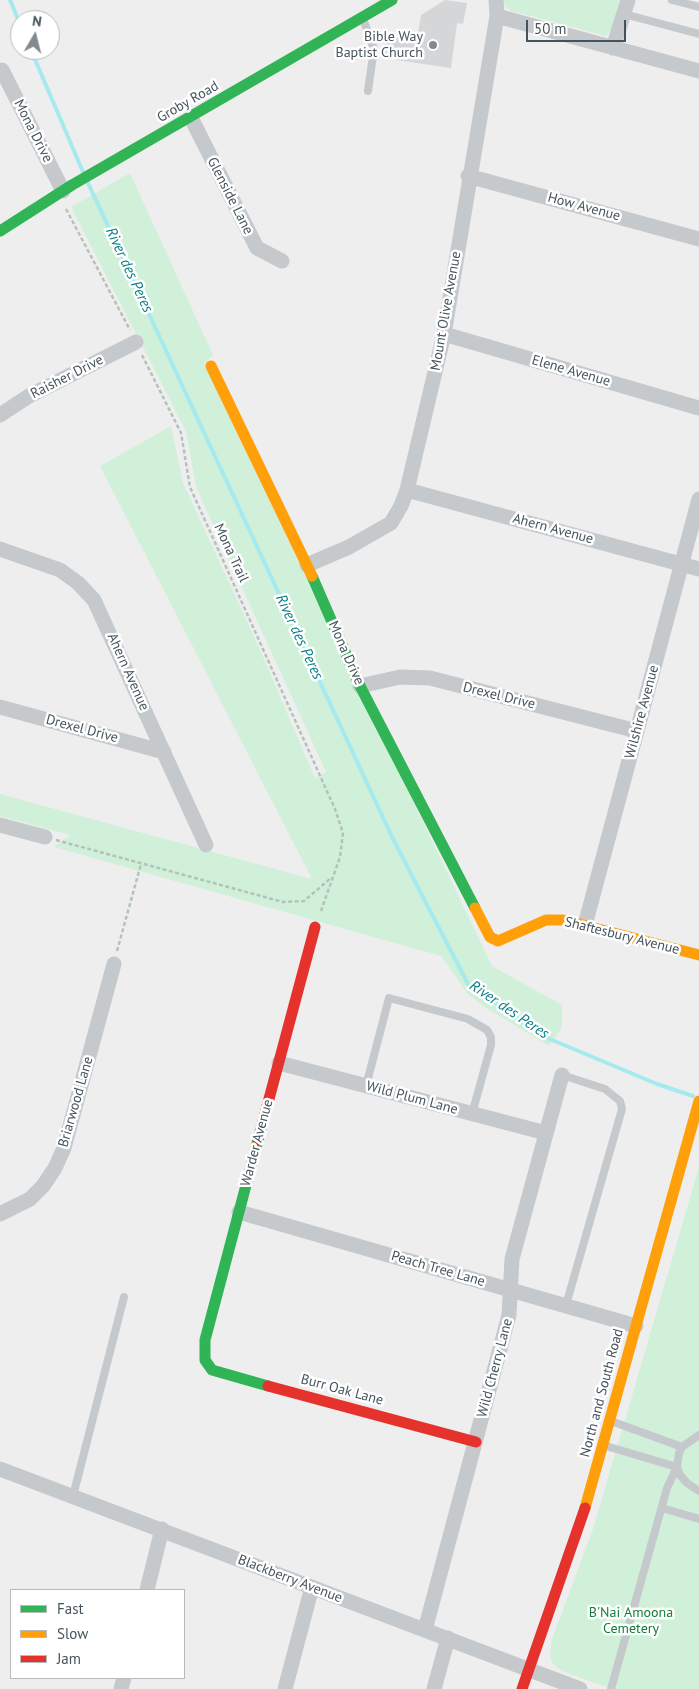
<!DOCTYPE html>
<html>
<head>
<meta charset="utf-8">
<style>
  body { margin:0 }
  #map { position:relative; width:699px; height:1689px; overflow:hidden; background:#efeeee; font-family:"PT Sans",sans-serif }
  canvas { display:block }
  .legend { position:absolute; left:10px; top:1589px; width:175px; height:90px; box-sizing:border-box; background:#fff; border:1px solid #b5bbbe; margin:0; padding:6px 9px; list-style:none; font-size:15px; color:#45545c }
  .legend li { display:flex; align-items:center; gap:10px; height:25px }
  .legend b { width:25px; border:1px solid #b5bbbe }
  .north { position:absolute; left:10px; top:10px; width:50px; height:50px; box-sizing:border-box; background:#fff; border:1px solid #b5bbbe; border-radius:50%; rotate:8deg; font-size:14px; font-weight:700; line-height:20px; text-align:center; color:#45545c }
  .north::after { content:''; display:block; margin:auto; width:18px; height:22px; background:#808a8f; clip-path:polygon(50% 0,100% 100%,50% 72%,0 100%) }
  .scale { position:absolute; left:526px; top:20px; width:100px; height:22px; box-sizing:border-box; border:2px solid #45545c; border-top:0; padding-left:6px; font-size:15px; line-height:18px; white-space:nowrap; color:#45545c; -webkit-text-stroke:4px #fff; paint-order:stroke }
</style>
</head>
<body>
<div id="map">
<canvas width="699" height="1689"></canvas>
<ul class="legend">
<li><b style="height:6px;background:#30b455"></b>Fast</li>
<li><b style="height:6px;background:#ff9f0a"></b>Slow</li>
<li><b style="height:6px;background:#e5322d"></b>Jam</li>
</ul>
<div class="north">N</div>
<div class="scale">50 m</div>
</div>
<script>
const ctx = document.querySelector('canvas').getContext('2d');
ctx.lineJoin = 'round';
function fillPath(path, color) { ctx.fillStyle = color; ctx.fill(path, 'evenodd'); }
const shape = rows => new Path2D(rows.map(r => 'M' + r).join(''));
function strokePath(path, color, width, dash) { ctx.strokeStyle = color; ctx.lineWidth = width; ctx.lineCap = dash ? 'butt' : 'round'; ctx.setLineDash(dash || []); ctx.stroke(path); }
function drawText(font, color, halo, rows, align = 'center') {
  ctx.font = font + ' "PT Sans",sans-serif'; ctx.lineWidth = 5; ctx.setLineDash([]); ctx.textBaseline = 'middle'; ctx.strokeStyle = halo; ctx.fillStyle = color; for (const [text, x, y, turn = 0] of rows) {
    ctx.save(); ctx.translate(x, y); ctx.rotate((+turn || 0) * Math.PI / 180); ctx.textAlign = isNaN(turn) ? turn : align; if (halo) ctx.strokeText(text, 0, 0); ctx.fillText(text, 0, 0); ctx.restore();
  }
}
fillPath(shape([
  [501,0,620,0,611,31,606,36,512,11,505,7],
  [130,173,213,355,204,364,492,966,562,1005,562,1027,549,1046,483,1006,467,993,441,956,54,847,70,835,0,816,0,794,312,879,100,466,171,426,183,483,258,645,315,778,326,772,196,487,186,431,71,207],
  [699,1167,699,1689,611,1689,562,1671,552,1663,550,1653,552,1639,593,1529]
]), '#d1f0d9');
strokePath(shape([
  [10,0,20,24],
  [31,50,83,172],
  [88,183,393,839,468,984,545,1037,657,1084,693,1096]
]), '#a4eaef', 4);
fillPath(shape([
  [445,0,467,3,463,24,457,23,451,68,383,58,386,35,417,40,421,15]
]), '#d5d6d7');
strokePath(shape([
  [66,209,130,330],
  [142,355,181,433,190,487,335,809,343,833,340,857,321,911],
  [56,840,283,902,304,901,331,878],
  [117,951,141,864]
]), '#b4c2bc', 2.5, [4, 2.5]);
strokePath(shape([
  [672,0,699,7],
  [624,14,699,34],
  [363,19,374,49,368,91],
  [562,1075,605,1089,620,1101,622,1109,566,1305],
  [366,1086,389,998,468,1019,487,1030,491,1037,491,1045,472,1114],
  [611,1421,682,1447],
  [699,1435,682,1447,679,1453,677,1467,680,1475,687,1483,699,1491],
  [606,1446,677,1467],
  [73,1496,124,1297],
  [662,1508,699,1519],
  [611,1689,667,1488,677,1467]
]), '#c5c9cc', 8);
strokePath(shape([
  [497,16,699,71],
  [613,48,628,0],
  [2,70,63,191],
  [191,118,257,248,282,261],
  [468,176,699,239],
  [444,334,699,408],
  [0,415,29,396,136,342],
  [407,490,699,569],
  [0,549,60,570,78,583,94,600,206,845],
  [307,565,349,547,391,523,401,506,407,490,444,334,497,16,496,0],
  [360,686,400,677,430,678,637,731],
  [0,707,164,752],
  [0,825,45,837],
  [585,925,699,499],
  [279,1063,546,1133],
  [239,1212,636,1326],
  [0,1214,30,1199,43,1186,55,1168,64,1148,114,964],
  [0,1469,580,1689],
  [147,1590,162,1529],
  [425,1630,509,1315,512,1259,562,1075],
  [121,1689,124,1678],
  [285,1689,312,1587],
  [434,1689,448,1638]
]), '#c5c9cc', 15);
strokePath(shape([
  [0,231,72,185,392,0],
  [312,576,360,686,475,908],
  [258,1140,205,1340,205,1360,212,1370,268,1386]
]), '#30b455', 11);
strokePath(shape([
  [211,366,312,576],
  [475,908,490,937,498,941,546,920,563,920,699,955],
  [585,1508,699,1101]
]), '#ff9f0a', 11);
strokePath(shape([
  [258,1140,315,927],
  [268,1386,476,1442],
  [522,1689,585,1508]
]), '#e5322d', 11);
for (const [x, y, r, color] of [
  [433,45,5,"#808a8f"]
]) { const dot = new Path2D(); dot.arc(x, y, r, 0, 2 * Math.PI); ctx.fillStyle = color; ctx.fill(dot); strokePath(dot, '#fff', 2); }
drawText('14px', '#45545c', '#fff', [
  ["Bible Way",423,37],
  ["Baptist Church",423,53]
], 'right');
drawText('14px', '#45545c', '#fff', [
  ["Groby Road",188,102,-30],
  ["Mona Drive",33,131,63],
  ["Glenside Lane",230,196,63],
  ["How Avenue",584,207,15],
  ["Mount Olive Avenue",446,311,-80],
  ["Elene Avenue",571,371,16],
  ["Raisher Drive",67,377,-27],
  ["Ahern Avenue",553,529,15],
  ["Mona Trail",231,553,65],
  ["Mona Drive",346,653,66],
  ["Ahern Avenue",128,672,66],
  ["Drexel Drive",499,696,14],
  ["Wilshire Avenue",642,712,-75],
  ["Drexel Drive",82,729,15],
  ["Shaftesbury Avenue",622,936,14],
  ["Wild Plum Lane",412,1098,15],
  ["Briarwood Lane",76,1102,-74],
  ["Warder Avenue",257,1143,-75],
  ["Peach Tree Lane",438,1269,16],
  ["Wild Cherry Lane",495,1368,-75],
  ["Burr Oak Lane",342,1390,15],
  ["North and South Road",602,1393,-75],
  ["Blackberry Avenue",290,1579,21]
]);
drawText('14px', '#12803a', '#fff', [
  ["B'Nai Amoona",631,1613],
  ["Cemetery",631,1629]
]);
drawText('italic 15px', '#097e87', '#fff', [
  ["River des Peres",129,270,65],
  ["River des Peres",299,637,65],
  ["River des Peres",509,1010,34]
]);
</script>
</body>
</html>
